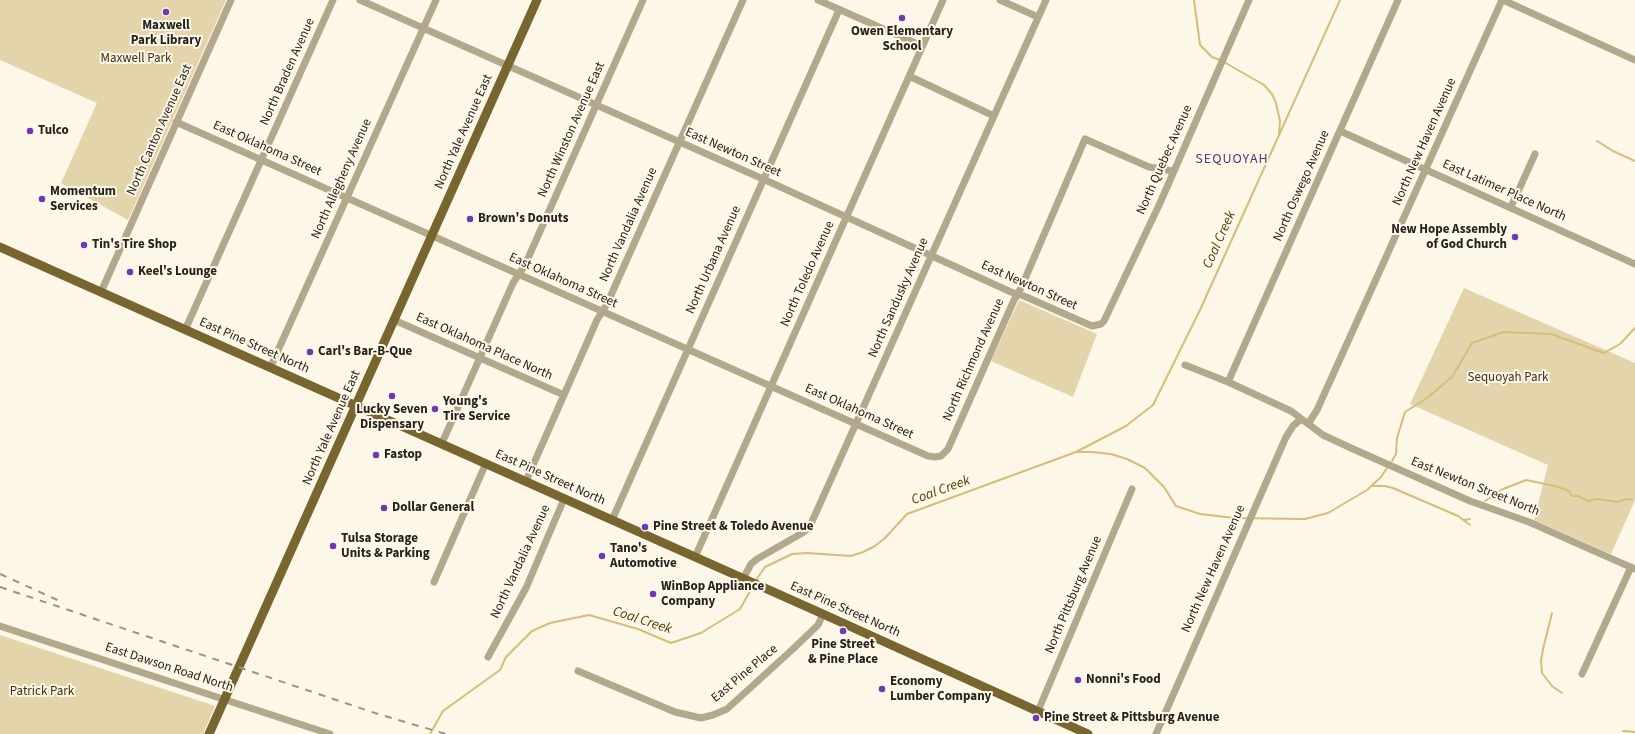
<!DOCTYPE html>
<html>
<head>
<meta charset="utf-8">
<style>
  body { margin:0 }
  canvas { display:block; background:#fdf7e7 }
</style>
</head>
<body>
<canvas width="1635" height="734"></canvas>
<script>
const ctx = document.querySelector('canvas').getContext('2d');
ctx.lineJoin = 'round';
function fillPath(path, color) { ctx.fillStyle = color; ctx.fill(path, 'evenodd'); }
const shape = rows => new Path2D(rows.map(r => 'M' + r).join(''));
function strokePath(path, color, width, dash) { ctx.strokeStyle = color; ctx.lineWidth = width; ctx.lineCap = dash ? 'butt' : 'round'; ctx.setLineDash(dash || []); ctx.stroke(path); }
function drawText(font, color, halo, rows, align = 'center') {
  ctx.font = font + ' "Source Sans 3",sans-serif'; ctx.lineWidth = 4; ctx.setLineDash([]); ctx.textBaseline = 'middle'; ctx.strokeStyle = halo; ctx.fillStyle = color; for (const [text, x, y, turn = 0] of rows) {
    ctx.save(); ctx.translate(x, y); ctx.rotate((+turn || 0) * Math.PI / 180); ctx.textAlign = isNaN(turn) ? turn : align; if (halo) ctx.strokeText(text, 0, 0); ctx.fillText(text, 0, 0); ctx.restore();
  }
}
fillPath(shape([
  [0,0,226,0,128,220,61,183,97,103,0,60],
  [1464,288,1635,363,1635,500,1611,554,1534,520,1548,465,1410,404],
  [1019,300,1097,334,1073,397,991,361],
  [0,635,203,702,215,706,203,734,0,734]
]), '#e4d4ab');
strokePath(shape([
  [1194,0,1200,45,1212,57,1220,60],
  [1224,62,1264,85,1272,94,1276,103,1280,121,1279,134],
  [1597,141,1613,151,1635,161],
  [1078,452,1092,452,1111,454,1127,459,1145,468,1164,487,1176,506,1200,514,1234,518,1305,519,1328,513,1367,490,1381,477,1387,468],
  [1392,461,1396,454,1397,438,1405,412,1427,398,1452,377,1472,343,1504,332,1551,334,1604,353,1620,344,1635,328],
  [1372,486,1385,486,1393,488,1458,516,1470,525],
  [1485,501,1503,489,1526,480,1555,486,1569,491,1572,496,1578,496,1588,501,1597,499,1618,502,1626,499,1632,500],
  [1464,520,1470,519],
  [756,580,765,567,792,554,807,553,851,556,863,552,875,546,885,538,907,514,1076,452,1126,426,1153,405,1200,310,1340,0],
  [1552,613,1543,649,1541,661,1542,673,1552,686,1562,693],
  [1623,731,1635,732],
  [430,734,443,711,500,670,506,657,532,631,550,623,589,615,638,629,671,643,701,633,740,609,753,586]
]), '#d6bd7a', 2);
strokePath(shape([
  [360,0,763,179,1011,292,1024,296,1092,326,1101,324,1104,321,1160,203,1249,0],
  [818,0,922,46],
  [1000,0,1038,17],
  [1503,0,1635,60],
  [909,76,994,116],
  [176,122,856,424,928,456,935,457,941,456,948,449,1014,300,1021,288,1085,139,1149,167,1173,171],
  [1340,131,1635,264],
  [1511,207,1535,154],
  [101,292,231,0],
  [394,320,564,395],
  [185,330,333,0],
  [1185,365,1228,382,1291,411,1323,435,1351,448,1470,501,1529,522,1635,569],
  [270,368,436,0],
  [1228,382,1398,0],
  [1308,424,1317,410,1502,0],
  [442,443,513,283,525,265,643,0],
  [526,481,597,320,607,304,743,0],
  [612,520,839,10],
  [695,557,943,0],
  [743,579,751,564,757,559,804,532,810,526,1046,0],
  [434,582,486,463],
  [0,626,330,734],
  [488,657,526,588,564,499],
  [578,671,675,712,701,718,713,715,727,709,794,648,818,625,823,614],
  [1582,674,1631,567],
  [1038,711,1132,489],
  [1156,734,1286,437,1293,426,1301,419]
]), '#b2a88c', 7);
strokePath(shape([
  [0,247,823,614,1088,734],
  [209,734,537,0]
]), '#79652f', 9);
strokePath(shape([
  [0,574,64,603],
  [0,587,378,714,446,734]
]), '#979388', 2, [7, 7]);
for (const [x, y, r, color] of [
  [166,12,4,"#6d39b0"],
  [902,18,4,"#6d39b0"],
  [30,131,4,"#6d39b0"],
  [42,199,4,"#6d39b0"],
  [470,219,4,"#6d39b0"],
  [1515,237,4,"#6d39b0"],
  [84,245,4,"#6d39b0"],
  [130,272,4,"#6d39b0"],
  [310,352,4,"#6d39b0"],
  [392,396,4,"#6d39b0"],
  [435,409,4,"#6d39b0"],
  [376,455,4,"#6d39b0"],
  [384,508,4,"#6d39b0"],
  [645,527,4,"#6d39b0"],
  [333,546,4,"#6d39b0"],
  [602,556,4,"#6d39b0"],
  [653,594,4,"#6d39b0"],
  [843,631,4,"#6d39b0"],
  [1078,680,4,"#6d39b0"],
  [882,689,4,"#6d39b0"],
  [1036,718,4,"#6d39b0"]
]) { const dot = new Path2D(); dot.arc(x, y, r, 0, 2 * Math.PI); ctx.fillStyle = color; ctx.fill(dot); strokePath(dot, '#fdf7e7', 1.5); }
drawText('bold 13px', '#24221c', '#fdf7e7', [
  ["Maxwell",166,26,"center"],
  ["Park Library",166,41,"center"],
  ["Owen Elementary",902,32,"center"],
  ["School",902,47,"center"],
  ["Tulco",38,131],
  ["Momentum",50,192],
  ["Services",50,207],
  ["Brown's Donuts",478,219],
  ["New Hope Assembly",1507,230,"right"],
  ["of God Church",1507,245,"right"],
  ["Tin's Tire Shop",92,245],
  ["Keel's Lounge",138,272],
  ["Carl's Bar-B-Que",318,352],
  ["Young's",443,402],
  ["Tire Service",443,417],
  ["Lucky Seven",392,410,"center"],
  ["Dispensary",392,425,"center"],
  ["Fastop",384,455],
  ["Dollar General",392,508],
  ["Pine Street & Toledo Avenue",653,527],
  ["Tulsa Storage",341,539],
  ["Units & Parking",341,554],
  ["Tano's",610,549],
  ["Automotive",610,564],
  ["WinBop Appliance",661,587],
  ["Company",661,602],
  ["Pine Street",843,645,"center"],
  ["& Pine Place",843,660,"center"],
  ["Nonni's Food",1086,680],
  ["Economy",890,682],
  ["Lumber Company",890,697],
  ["Pine Street & Pittsburg Avenue",1044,718]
], 'left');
drawText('13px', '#3d3213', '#fdf7e7', [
  ["Maxwell Park",136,59],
  ["Sequoyah Park",1508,378],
  ["Patrick Park",42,692]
]);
drawText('13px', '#24221c', '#fdf7e7', [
  ["North Braden Avenue",288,72,-66],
  ["North Canton Avenue East",160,130,-66],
  ["North Winston Avenue East",572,130,-66],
  ["North Yale Avenue East",464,132,-66],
  ["North New Haven Avenue",1425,142,-66],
  ["East Oklahoma Street",267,149,24],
  ["East Newton Street",733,153,24],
  ["North Quebec Avenue",1165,160,-66],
  ["North Allegheny Avenue",342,179,-66],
  ["North Oswego Avenue",1302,186,-66],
  ["East Latimer Place North",1504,191,24],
  ["North Vandalia Avenue",629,225,-66],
  ["North Urbana Avenue",714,260,-66],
  ["North Toledo Avenue",808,274,-66],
  ["East Oklahoma Street",563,281,24],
  ["East Newton Street",1029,286,24],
  ["North Sandusky Avenue",899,298,-66],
  ["East Pine Street North",254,346,24],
  ["East Oklahoma Place North",484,347,24],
  ["North Richmond Avenue",974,360,-66],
  ["East Oklahoma Street",859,412,24],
  ["North Yale Avenue East",332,428,-66],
  ["East Pine Street North",550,478,24],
  ["East Newton Street North",1475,487,22],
  ["North Vandalia Avenue",521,562,-65],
  ["North New Haven Avenue",1214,569,-66],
  ["North Pittsburg Avenue",1074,595,-67],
  ["East Pine Street North",845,610,24],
  ["East Dawson Road North",169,668,18],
  ["East Pine Place",745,674,-40]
]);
ctx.letterSpacing = '1px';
drawText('14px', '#513b77', '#fdf7e7', [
  ["SEQUOYAH",1232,160]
]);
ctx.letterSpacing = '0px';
drawText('italic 14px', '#4d3c03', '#fdf7e7', [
  ["Coal Creek",1220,240,-66],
  ["Coal Creek",941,491,-20],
  ["Coal Creek",642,621,18]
]);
</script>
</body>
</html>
